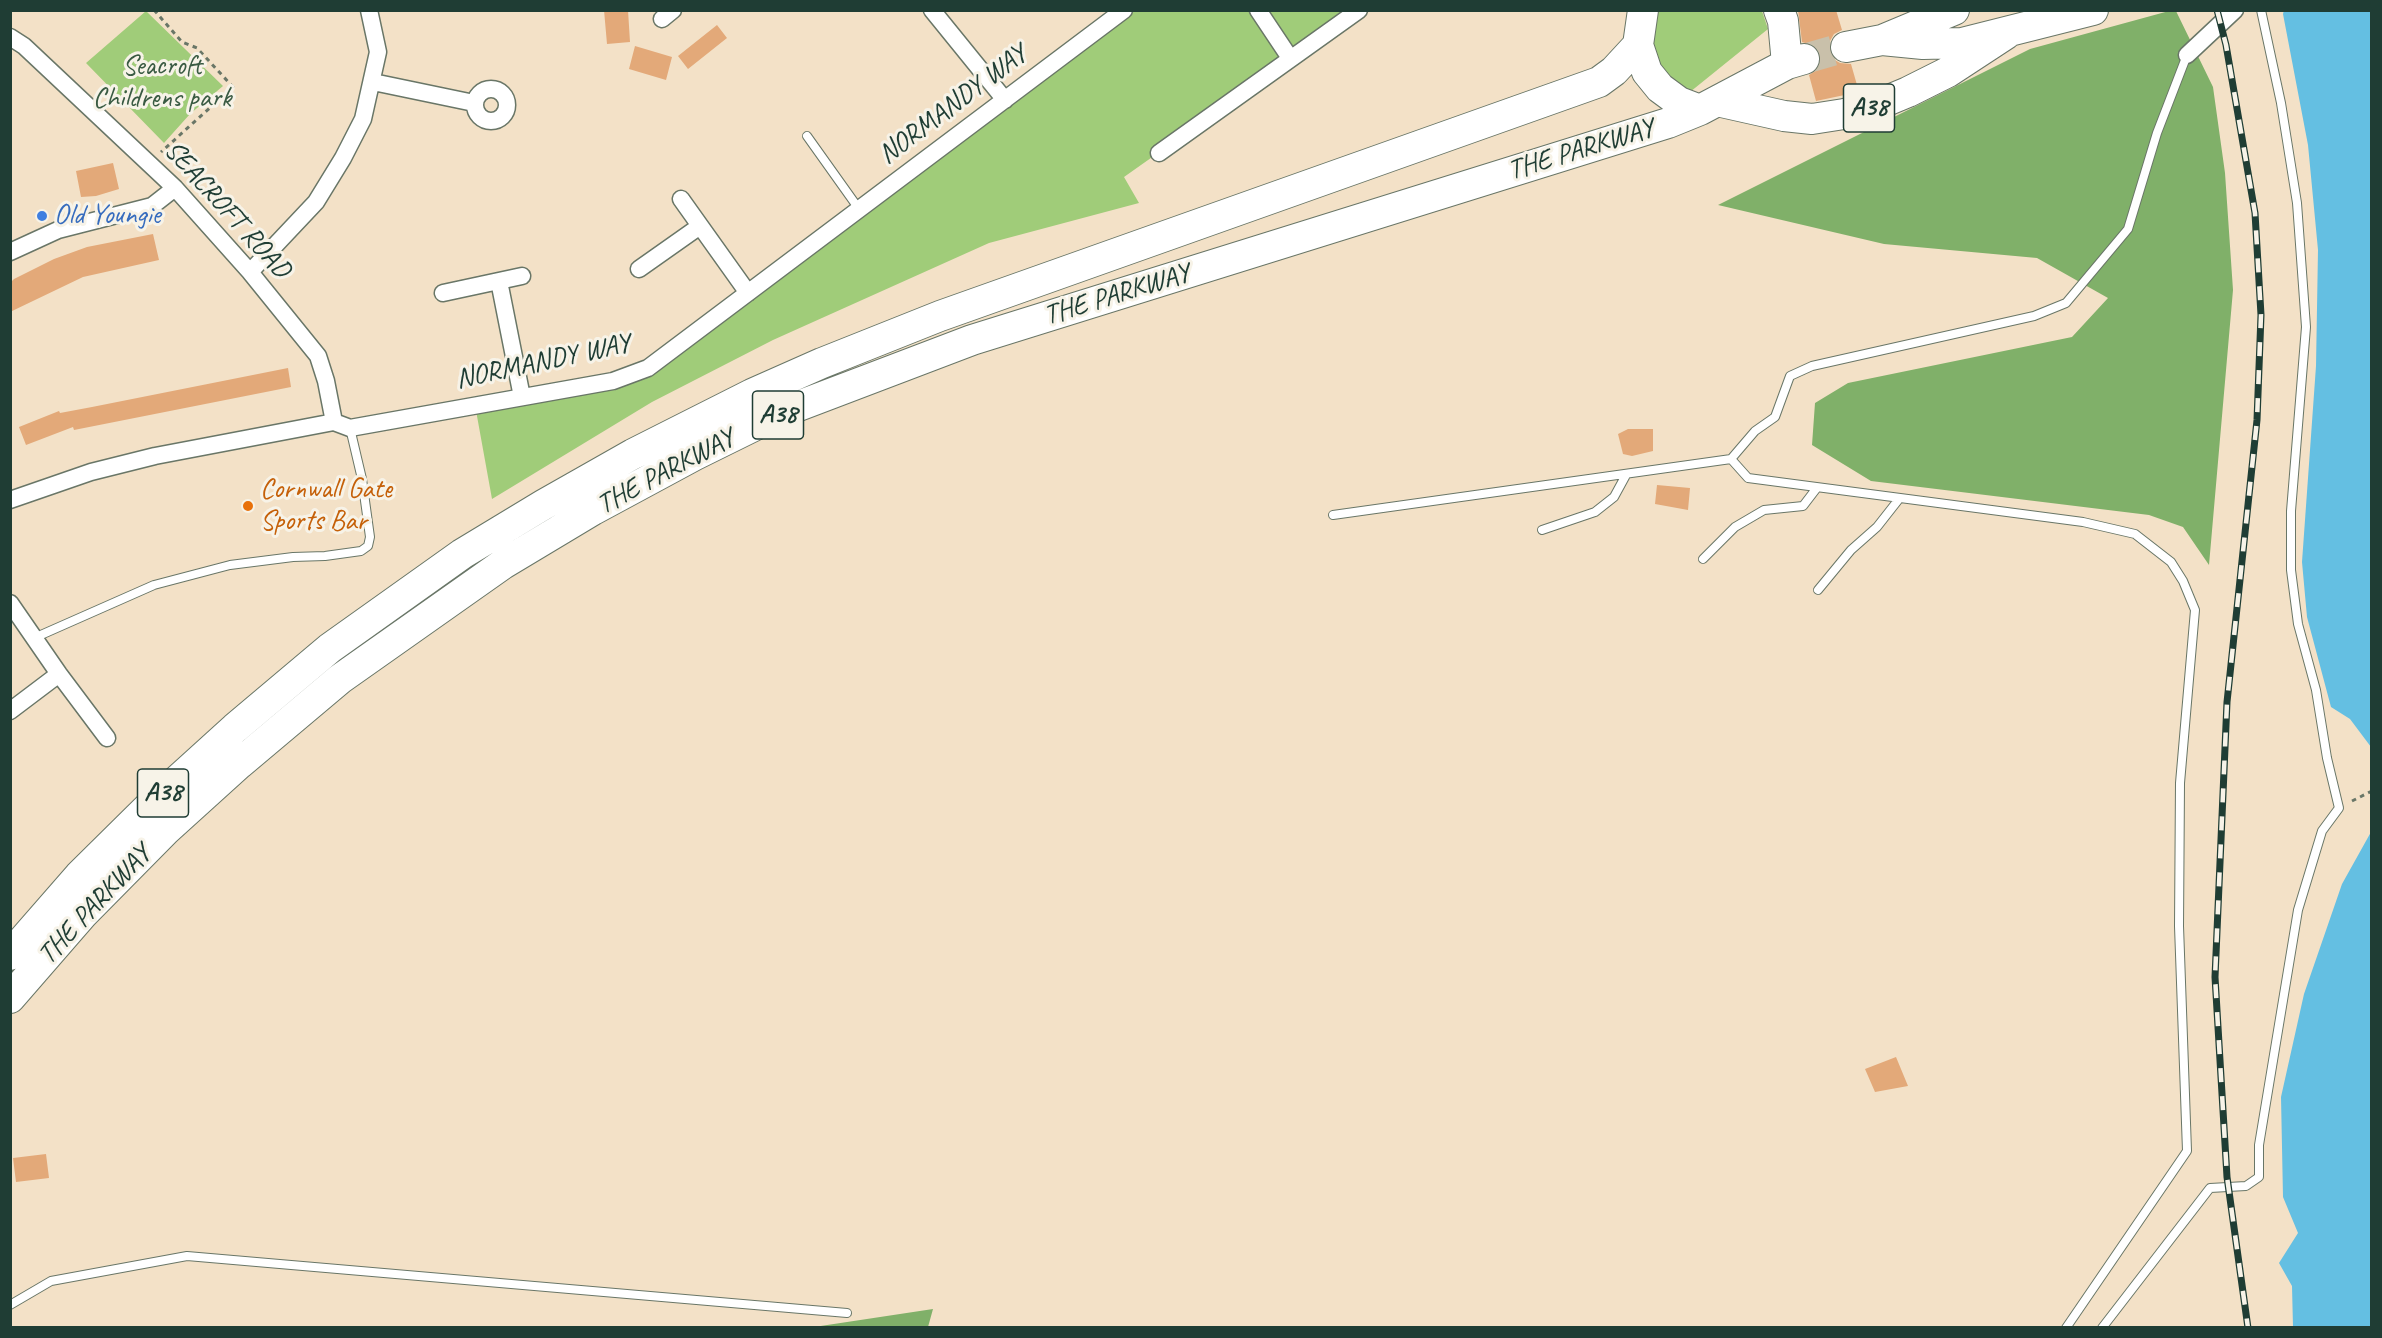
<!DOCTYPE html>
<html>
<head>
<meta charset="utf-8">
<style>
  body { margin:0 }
  #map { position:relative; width:2382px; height:1338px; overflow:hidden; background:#f3e1c7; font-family:Caveat,sans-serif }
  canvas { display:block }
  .frame { position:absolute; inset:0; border:12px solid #1f3d34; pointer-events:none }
</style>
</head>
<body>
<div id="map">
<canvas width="2382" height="1338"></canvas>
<div class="frame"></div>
</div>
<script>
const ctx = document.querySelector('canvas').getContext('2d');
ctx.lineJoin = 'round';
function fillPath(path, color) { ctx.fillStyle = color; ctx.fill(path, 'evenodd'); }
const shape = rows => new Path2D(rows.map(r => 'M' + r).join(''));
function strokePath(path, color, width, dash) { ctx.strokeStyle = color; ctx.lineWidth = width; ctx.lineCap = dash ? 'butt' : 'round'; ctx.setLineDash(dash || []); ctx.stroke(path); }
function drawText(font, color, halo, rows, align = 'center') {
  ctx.font = font + ' Caveat,sans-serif'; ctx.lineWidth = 6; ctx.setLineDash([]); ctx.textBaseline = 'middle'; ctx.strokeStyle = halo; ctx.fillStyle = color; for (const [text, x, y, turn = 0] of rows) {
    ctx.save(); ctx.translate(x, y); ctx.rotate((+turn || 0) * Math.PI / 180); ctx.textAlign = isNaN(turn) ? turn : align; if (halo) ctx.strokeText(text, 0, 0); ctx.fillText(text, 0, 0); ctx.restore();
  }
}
fillPath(shape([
  [1658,10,1762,11,1768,29,1690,92,1673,82,1660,67,1652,49],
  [146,11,223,86,190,114,164,143,86,63],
  [1124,11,1359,11,1124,177,1139,203,989,243,773,340,652,402,492,499,475,405,648,368]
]), '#a0cc79');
fillPath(shape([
  [2169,11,2176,11,2213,87,2225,173,2233,290,2209,565,2183,527,2149,515,1871,481,1812,445,1815,403,1848,383,2072,337,2108,298,2037,258,1884,244,1718,205,2030,49],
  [933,1309,928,1327,814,1327]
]), '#80b069');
fillPath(shape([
  [2284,10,2371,11,2371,747,2350,719,2331,707,2307,617,2302,562,2316,366,2318,250,2308,145,2283,14],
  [2371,832,2371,1327,2293,1327,2292,1286,2279,1263,2298,1233,2283,1197,2281,1097,2304,994,2342,884]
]), '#64bfe2');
fillPath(shape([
  [604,10,628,10,630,42,607,44],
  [1798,10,1836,10,1842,30,1834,34,1830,41,1829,51,1833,59,1840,63,1851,64,1859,92,1816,101,1809,75,1817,70,1821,62,1821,55,1815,46,1802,42],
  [717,25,727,38,688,69,678,56],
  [635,46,672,57,666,80,629,69],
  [113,163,119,189,96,196,81,197,76,171],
  [153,234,159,260,83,277,10,312,10,283,14,279,54,259,87,247],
  [288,368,291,387,74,430,73,427,26,445,19,427,59,411,60,413,92,407],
  [1628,429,1653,429,1653,451,1632,456,1623,454,1618,434],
  [1657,485,1690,488,1688,510,1655,504],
  [1896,1057,1908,1086,1875,1092,1865,1069],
  [46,1154,49,1178,16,1182,13,1158]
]), '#e3a979');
strokePath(shape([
  [1804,59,1846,47]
]), '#c9c0aa', 30, [30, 15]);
const lane = shape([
  [807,136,859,209],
  [1731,459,1755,431,1775,417,1790,376,1812,366,2034,316,2066,303,2128,229,2157,133,2187,55],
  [1333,515,1731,459,1748,478,2083,522,2135,534,2171,562,2183,581,2195,610,2180,783,2179,926,2187,1151,2066,1328],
  [1542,530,1595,512,1614,497,1626,475],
  [1703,559,1735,527,1764,510,1803,506,1816,489],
  [1818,590,1851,550,1877,527,1899,499],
  [34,638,154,585,230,565,293,557,325,556,361,551,368,546,370,537,362,479,350,428],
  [10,1305,51,1281,187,1256,847,1313],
  [2102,1328,2210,1188,2246,1186,2259,1177,2259,1145,2298,910,2322,831,2339,808,2327,758,2316,690,2298,624,2291,570,2291,511,2306,327,2297,203,2281,103,2261,10]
]);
const street = shape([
  [932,10,1005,100],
  [1258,10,1290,58],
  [662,19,673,10],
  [10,37,24,46,175,188,250,272,318,356,326,381,334,422],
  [2187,55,2235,10],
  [373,82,474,103],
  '475 105a16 16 0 1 1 32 0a16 16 0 1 1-32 0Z',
  [1159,153,1359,10],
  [681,199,748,293],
  [10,252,58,230,152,206,175,188],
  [639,269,700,226],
  [250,272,316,202,343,158,363,119,378,52,369,10],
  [499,281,522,397],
  [443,293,522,276],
  [10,500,91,472,155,456,334,422,350,428,613,381,648,368,1124,10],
  [10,603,59,674,107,738],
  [10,711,59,674]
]);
const highway = shape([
  [1643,10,1638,45,1647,72,1660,88,1679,102,1700,110],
  [1779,10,1783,21,1787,64],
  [1882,40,1923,44,1962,43,2093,10],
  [1846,47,1882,40,1954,10],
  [1717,101,1784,116,1812,119,1844,114,1872,107,1908,92,1948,72,2006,34],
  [10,955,79,876,160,796,235,728,330,648,462,554,543,505,633,454,752,394,822,363,940,316,1599,82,1614,71,1638,45],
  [10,998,83,914,165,831,239,764,340,679,503,564,593,510,695,455,780,413,972,340,1668,123,1700,110,1787,64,1804,59]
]);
strokePath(lane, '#697667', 10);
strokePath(street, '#697667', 19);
strokePath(highway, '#697667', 32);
strokePath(shape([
  [154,10,182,42,197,48,233,87,161,152],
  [2352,801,2372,791]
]), '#697667', 3, [4.5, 4.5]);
strokePath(lane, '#fff', 8);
strokePath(street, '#fff', 16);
strokePath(highway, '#fff', 30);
const rail = shape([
  [2217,10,2226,45,2255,213,2261,315,2257,420,2227,702,2215,977,2227,1177,2248,1328]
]);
strokePath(rail, '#1f3d34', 7);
strokePath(rail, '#f7f3e8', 4.5, [14]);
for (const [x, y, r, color] of [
  [42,216,6,"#3f7fe0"],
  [248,506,6,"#e8710a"]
]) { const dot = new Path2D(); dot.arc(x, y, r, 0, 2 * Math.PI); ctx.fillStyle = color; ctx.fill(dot); strokePath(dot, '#f7f3e8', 2); }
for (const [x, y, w] of [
  [1869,108,51],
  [778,415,51],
  [163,793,51]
]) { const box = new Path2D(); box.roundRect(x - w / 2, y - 24, w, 48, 4.5); ctx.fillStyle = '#f7f3e8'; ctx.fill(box); strokePath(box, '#1f3d34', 1.5); }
drawText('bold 27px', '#1f3d34', null, [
  ["A38",1869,108],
  ["A38",778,415],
  ["A38",163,793]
]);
drawText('28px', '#395a42', '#f7f3e8', [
  ["Seacroft",162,67],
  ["Childrens park",162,99]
]);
drawText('28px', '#1f3d34', '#f7f3e8', [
  ["NORMANDY WAY",953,105,-37],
  ["THE PARKWAY",1581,150,-17],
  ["SEACROFT ROAD",227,210,48],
  ["THE PARKWAY",1117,295,-17],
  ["NORMANDY WAY",543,362,-12],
  ["THE PARKWAY",666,472,-28],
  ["THE PARKWAY",95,905,-47]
]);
drawText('28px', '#366cbe', '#f7f3e8', [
  ["Old Youngie",54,216]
], 'left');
drawText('28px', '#c56008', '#f7f3e8', [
  ["Cornwall Gate",260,490],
  ["Sports Bar",260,522]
], 'left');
</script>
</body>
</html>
